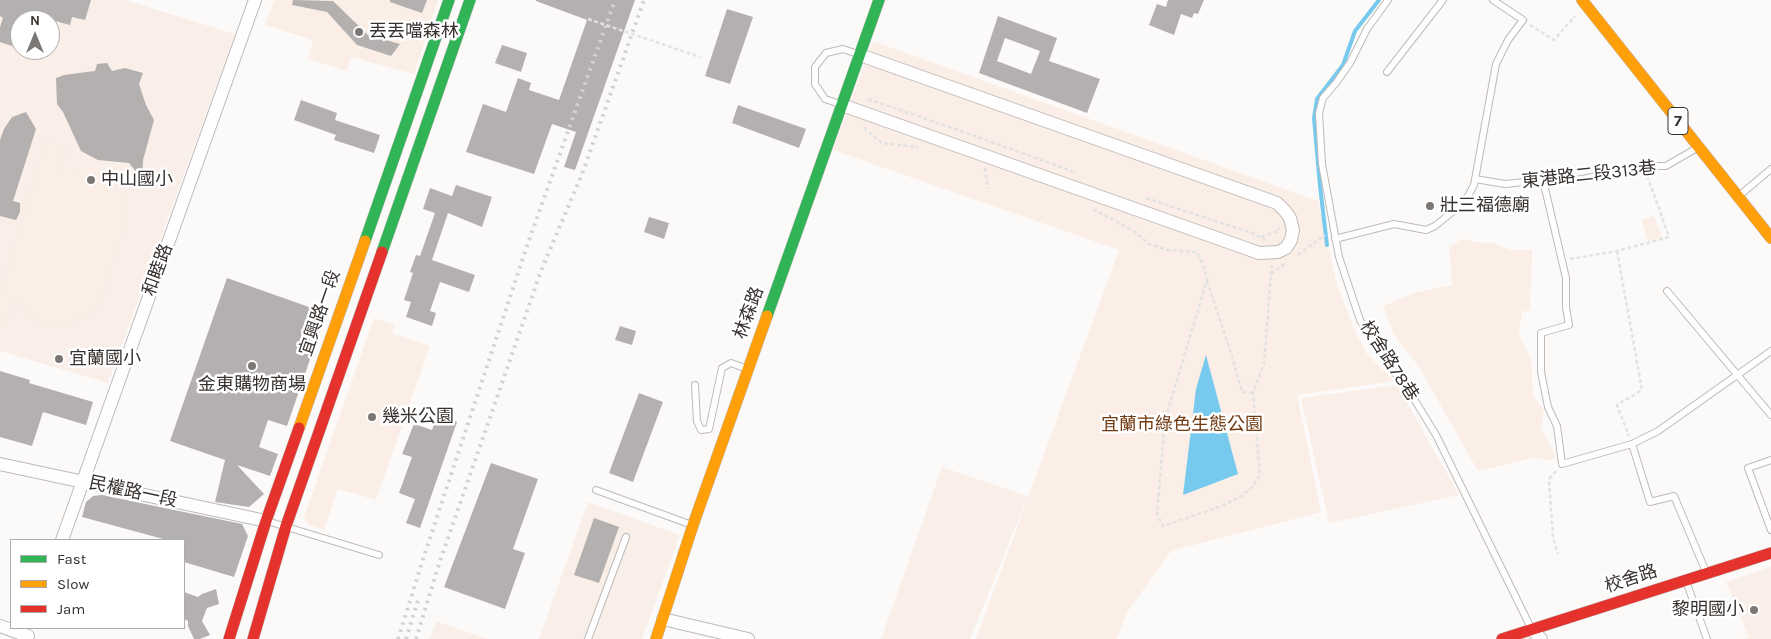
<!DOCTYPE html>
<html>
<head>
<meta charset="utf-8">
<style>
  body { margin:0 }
  #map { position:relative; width:1771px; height:639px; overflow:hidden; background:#fcfaf9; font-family:Karla,sans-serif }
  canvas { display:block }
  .legend { position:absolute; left:10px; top:539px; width:175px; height:90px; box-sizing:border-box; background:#fff; border:1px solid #afadab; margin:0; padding:6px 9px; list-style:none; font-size:15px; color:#36312e }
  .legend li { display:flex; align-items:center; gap:10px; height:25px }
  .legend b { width:25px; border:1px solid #afadab }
  .north { position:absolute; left:10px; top:10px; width:50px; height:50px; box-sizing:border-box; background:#fff; border:1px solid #afadab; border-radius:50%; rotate:0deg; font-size:14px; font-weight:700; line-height:20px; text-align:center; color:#36312e }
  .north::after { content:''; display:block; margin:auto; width:18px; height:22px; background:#7b7775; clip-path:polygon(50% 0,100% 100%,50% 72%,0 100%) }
</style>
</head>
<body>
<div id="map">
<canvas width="1771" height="639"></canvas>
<ul class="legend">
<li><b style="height:6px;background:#30b455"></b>Fast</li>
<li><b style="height:6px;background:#ff9f0a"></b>Slow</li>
<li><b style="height:6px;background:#e5322d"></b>Jam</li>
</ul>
<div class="north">N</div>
</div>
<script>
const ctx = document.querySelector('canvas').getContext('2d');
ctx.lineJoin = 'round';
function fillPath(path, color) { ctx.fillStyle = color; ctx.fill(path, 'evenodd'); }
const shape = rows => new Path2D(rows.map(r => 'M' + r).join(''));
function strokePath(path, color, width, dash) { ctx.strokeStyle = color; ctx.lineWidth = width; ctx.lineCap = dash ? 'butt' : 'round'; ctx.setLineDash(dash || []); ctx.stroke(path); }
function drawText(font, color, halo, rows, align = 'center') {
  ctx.font = font + ' Karla,"Noto Sans TC",sans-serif'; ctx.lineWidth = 5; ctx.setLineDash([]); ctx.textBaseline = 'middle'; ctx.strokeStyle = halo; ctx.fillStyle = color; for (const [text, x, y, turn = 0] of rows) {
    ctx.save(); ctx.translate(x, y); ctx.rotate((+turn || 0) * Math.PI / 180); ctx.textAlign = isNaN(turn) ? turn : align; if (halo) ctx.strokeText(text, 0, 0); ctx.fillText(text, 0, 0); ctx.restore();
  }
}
fillPath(shape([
  [0,0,125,0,235,34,108,383,0,351],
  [20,20,50,20,50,50,20,50],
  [1397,385,1459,495,1329,523,1301,398],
  [942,467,1028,496,970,639,881,639],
  [588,502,680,535,642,639,539,639],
  [1771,567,1771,639,1741,639,1749,638,1726,582],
  [436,621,487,639,430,639]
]), '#f9eee8');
fillPath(shape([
  [274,0,438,0,414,74,351,57,347,71,308,59,313,40,265,25],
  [873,41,1318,201,1337,285,1354,329,1367,354,1394,381,1297,395,1321,512,1171,551,1126,614,1117,639,976,639,1119,250,833,150],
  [46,140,66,148,59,171,85,167,97,170,108,178,119,189,124,198,128,215,100,301,95,310,86,317,60,325,42,324,29,317,13,296,4,327,0,325,0,298],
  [1654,216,1662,237,1648,241,1642,220],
  [1462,239,1482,243,1494,243,1510,250,1532,250,1530,310,1522,312,1519,335,1531,359,1533,395,1544,411,1541,428,1556,457,1549,460,1533,458,1478,471,1419,367,1394,335,1383,306,1417,292,1452,285,1449,247],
  [374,318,395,325,392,333,430,346,376,500,338,489,324,530,309,525,304,517]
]), '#fbeee6');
fillPath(shape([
  [1206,355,1238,474,1183,495,1196,389]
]), '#77caee');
strokePath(shape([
  [1327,245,1320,186,1314,118,1317,99,1343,65,1355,31,1379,0]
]), '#77caee', 4);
fillPath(shape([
  [0,0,91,0,85,20,72,17,70,25,29,14,27,20,20,20,20,41,18,48,0,42,0,27,3,18,0,16],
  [293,0,333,1,368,35,400,44,391,56,357,45,327,12,292,5],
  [390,0,427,0,422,13,390,2],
  [536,0,635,0,575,170,564,167,576,132,552,124,534,174,466,152,483,104,506,112,518,78,531,83,529,90,559,100,587,20,536,1],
  [1168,0,1204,0,1198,14,1194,13,1192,18,1181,14,1174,35,1149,25,1157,4,1166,7],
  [727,9,753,17,730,84,705,76],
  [998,16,1057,38,1049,61,1100,79,1087,113,979,73],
  [1005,38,1040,51,1031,74,997,61],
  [502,45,527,53,521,72,495,63],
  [107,63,112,71,125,68,143,73,139,84,146,105,154,120,143,160,142,179,129,163,98,160,81,151,63,112,57,104,56,78,64,75,95,71,97,64],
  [301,100,337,113,335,120,380,135,374,153,334,140,336,135,294,120],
  [738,105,806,129,799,148,732,123],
  [26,112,36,129,13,201,20,203,20,212,16,220,0,216,0,140,4,129,12,117],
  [456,185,492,197,482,227,448,213,432,260,475,275,469,292,440,282,430,311,436,313,432,326,406,317,411,302,404,300,413,273,410,272,416,255,420,256,435,213,423,209,430,188,452,196],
  [649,217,669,223,664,239,644,232],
  [227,278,326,313,287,426,268,420,259,447,278,454,270,476,237,465,264,494,249,507,215,502,225,460,170,441],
  [620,326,636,331,632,345,615,340],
  [0,371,30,380,29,383,93,402,86,425,43,412,32,446,0,437],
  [639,393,663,402,633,482,609,473],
  [437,415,457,422,420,528,406,523,415,499,399,493,412,457,402,454,414,424,432,430],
  [491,463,538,479,513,549,525,553,505,609,444,587],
  [102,495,242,524,248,536,234,577,184,562,184,540,167,540,82,517,86,502,93,496],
  [594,518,619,527,599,583,574,575],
  [216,589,219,604,207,608,202,621,210,635,200,639,194,639,188,626,188,621,184,619,184,592,198,597,202,594]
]), '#b3b0af');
const lane = shape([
  [1388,0,1367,29,1350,63,1336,83,1323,98,1319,113,1322,164,1339,257,1360,320,1374,345,1411,394,1436,435,1531,628],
  [1387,72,1443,0],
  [840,104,825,99,815,84,815,67,826,53,843,49,858,54],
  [1475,179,1505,184,1543,180,1583,179,1643,166,1666,166,1697,148],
  [1543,180,1566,278,1566,308,1569,325,1541,333,1541,372,1548,407,1557,426,1562,464,1632,444,1658,431,1771,351],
  [1740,195,1771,169],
  [1335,239,1394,224,1426,230,1435,226,1456,209,1468,196,1474,185,1496,64,1508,40,1523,20,1493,0],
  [1667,291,1771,415],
  [695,385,697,421,701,430,709,429,722,368,731,363,747,369],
  [1632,444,1650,502,1674,496,1706,572],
  [1771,460,1748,468,1771,530],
  [596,490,692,525],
  [267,521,379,555],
  [1686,581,1707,639],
  [588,639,626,537]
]);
const street = shape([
  [842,105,1259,253,1278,252,1286,248,1291,240,1293,230,1290,218,1285,211,1277,203,860,55],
  [0,464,266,521],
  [62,540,255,0],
  [663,619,748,639],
  [0,626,28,636],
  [1532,630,1541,639]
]);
const fast = shape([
  [365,241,449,0],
  [382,252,470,0],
  [767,316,879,0]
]);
const slow = shape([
  [1582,0,1771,238],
  [299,428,365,241],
  [656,639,693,525,767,316]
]);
const jam = shape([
  [229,639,266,521,299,428],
  [253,639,286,526,382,252],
  [1502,639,1771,553]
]);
strokePath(lane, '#bdbab8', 8);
strokePath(street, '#bdbab8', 14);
strokePath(fast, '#bdbab8', 12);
strokePath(slow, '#bdbab8', 12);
strokePath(jam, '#bdbab8', 12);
strokePath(shape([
  [1530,25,1554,40,1575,16],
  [868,101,871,100,964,132,1077,173],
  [865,127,866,130,882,143,918,147],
  [985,168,988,189],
  [1146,198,1252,233,1266,240],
  [1093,209,1134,231,1149,244,1168,250,1197,252,1203,265,1207,280,1165,420,1157,514,1163,526,1219,507,1242,496,1252,487,1260,475,1253,393,1264,364,1271,274,1285,264],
  [1261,237,1278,231,1279,228],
  [1617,251,1642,390,1617,405,1629,436],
  [1298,255,1325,235],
  [1570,259,1617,251,1669,237,1647,175],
  [1271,274,1272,265],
  [1207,281,1232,356,1242,392,1253,393],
  [1556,471,1549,479,1553,538,1558,554]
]), '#e3e2e2', 2.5, [4, 2.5]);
strokePath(lane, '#fffefe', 6);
strokePath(street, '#fffefe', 12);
strokePath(fast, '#30b455', 11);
strokePath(slow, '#ff9f0a', 11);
strokePath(jam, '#e5322d', 11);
strokePath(shape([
  [398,639,425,553,528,243,615,0],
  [406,639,419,597],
  [416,639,439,564,541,271,582,174,644,0]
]), '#d3d2d2', 4, [2.5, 5]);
strokePath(shape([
  [588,19,700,57]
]), '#e3e2e2', 2.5, [4, 2.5]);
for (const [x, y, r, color] of [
  [359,32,5,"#7b7775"],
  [91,180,5,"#7b7775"],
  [1430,206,5,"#7b7775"],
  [59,359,5,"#7b7775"],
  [252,366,5,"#7b7775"],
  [372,417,5,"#7b7775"],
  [1754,610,5,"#7b7775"]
]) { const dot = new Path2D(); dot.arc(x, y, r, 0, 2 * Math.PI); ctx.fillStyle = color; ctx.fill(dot); strokePath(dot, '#fff', 2); }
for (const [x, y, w] of [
  [1678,121,20]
]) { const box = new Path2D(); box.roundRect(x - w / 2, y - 13.5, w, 27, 4); ctx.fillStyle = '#fff'; ctx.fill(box); strokePath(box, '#36312e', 1); }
drawText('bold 16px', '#36312e', null, [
  ["7",1678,121]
]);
drawText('18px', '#36312e', '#fff', [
  ["丟丟噹森林",369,32],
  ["中山國小",101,180],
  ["壯三福德廟",1440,206],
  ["宜蘭國小",69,359],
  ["金東購物商場",252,385,"center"],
  ["幾米公園",382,417],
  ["黎明國小",1744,610,"right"]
], 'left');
drawText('18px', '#36312e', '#fff', [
  ["東港路二段313巷",1589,175,-6],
  ["和睦路",158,270,-70],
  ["宜興路一段",320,313,-71],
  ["林森路",749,313,-70],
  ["校舍路78巷",1389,361,57],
  ["民權路一段",133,492,12],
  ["校舍路",1631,579,-18]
]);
drawText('18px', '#713910', '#fff', [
  ["宜蘭市綠色生態公園",1182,425]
]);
</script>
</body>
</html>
